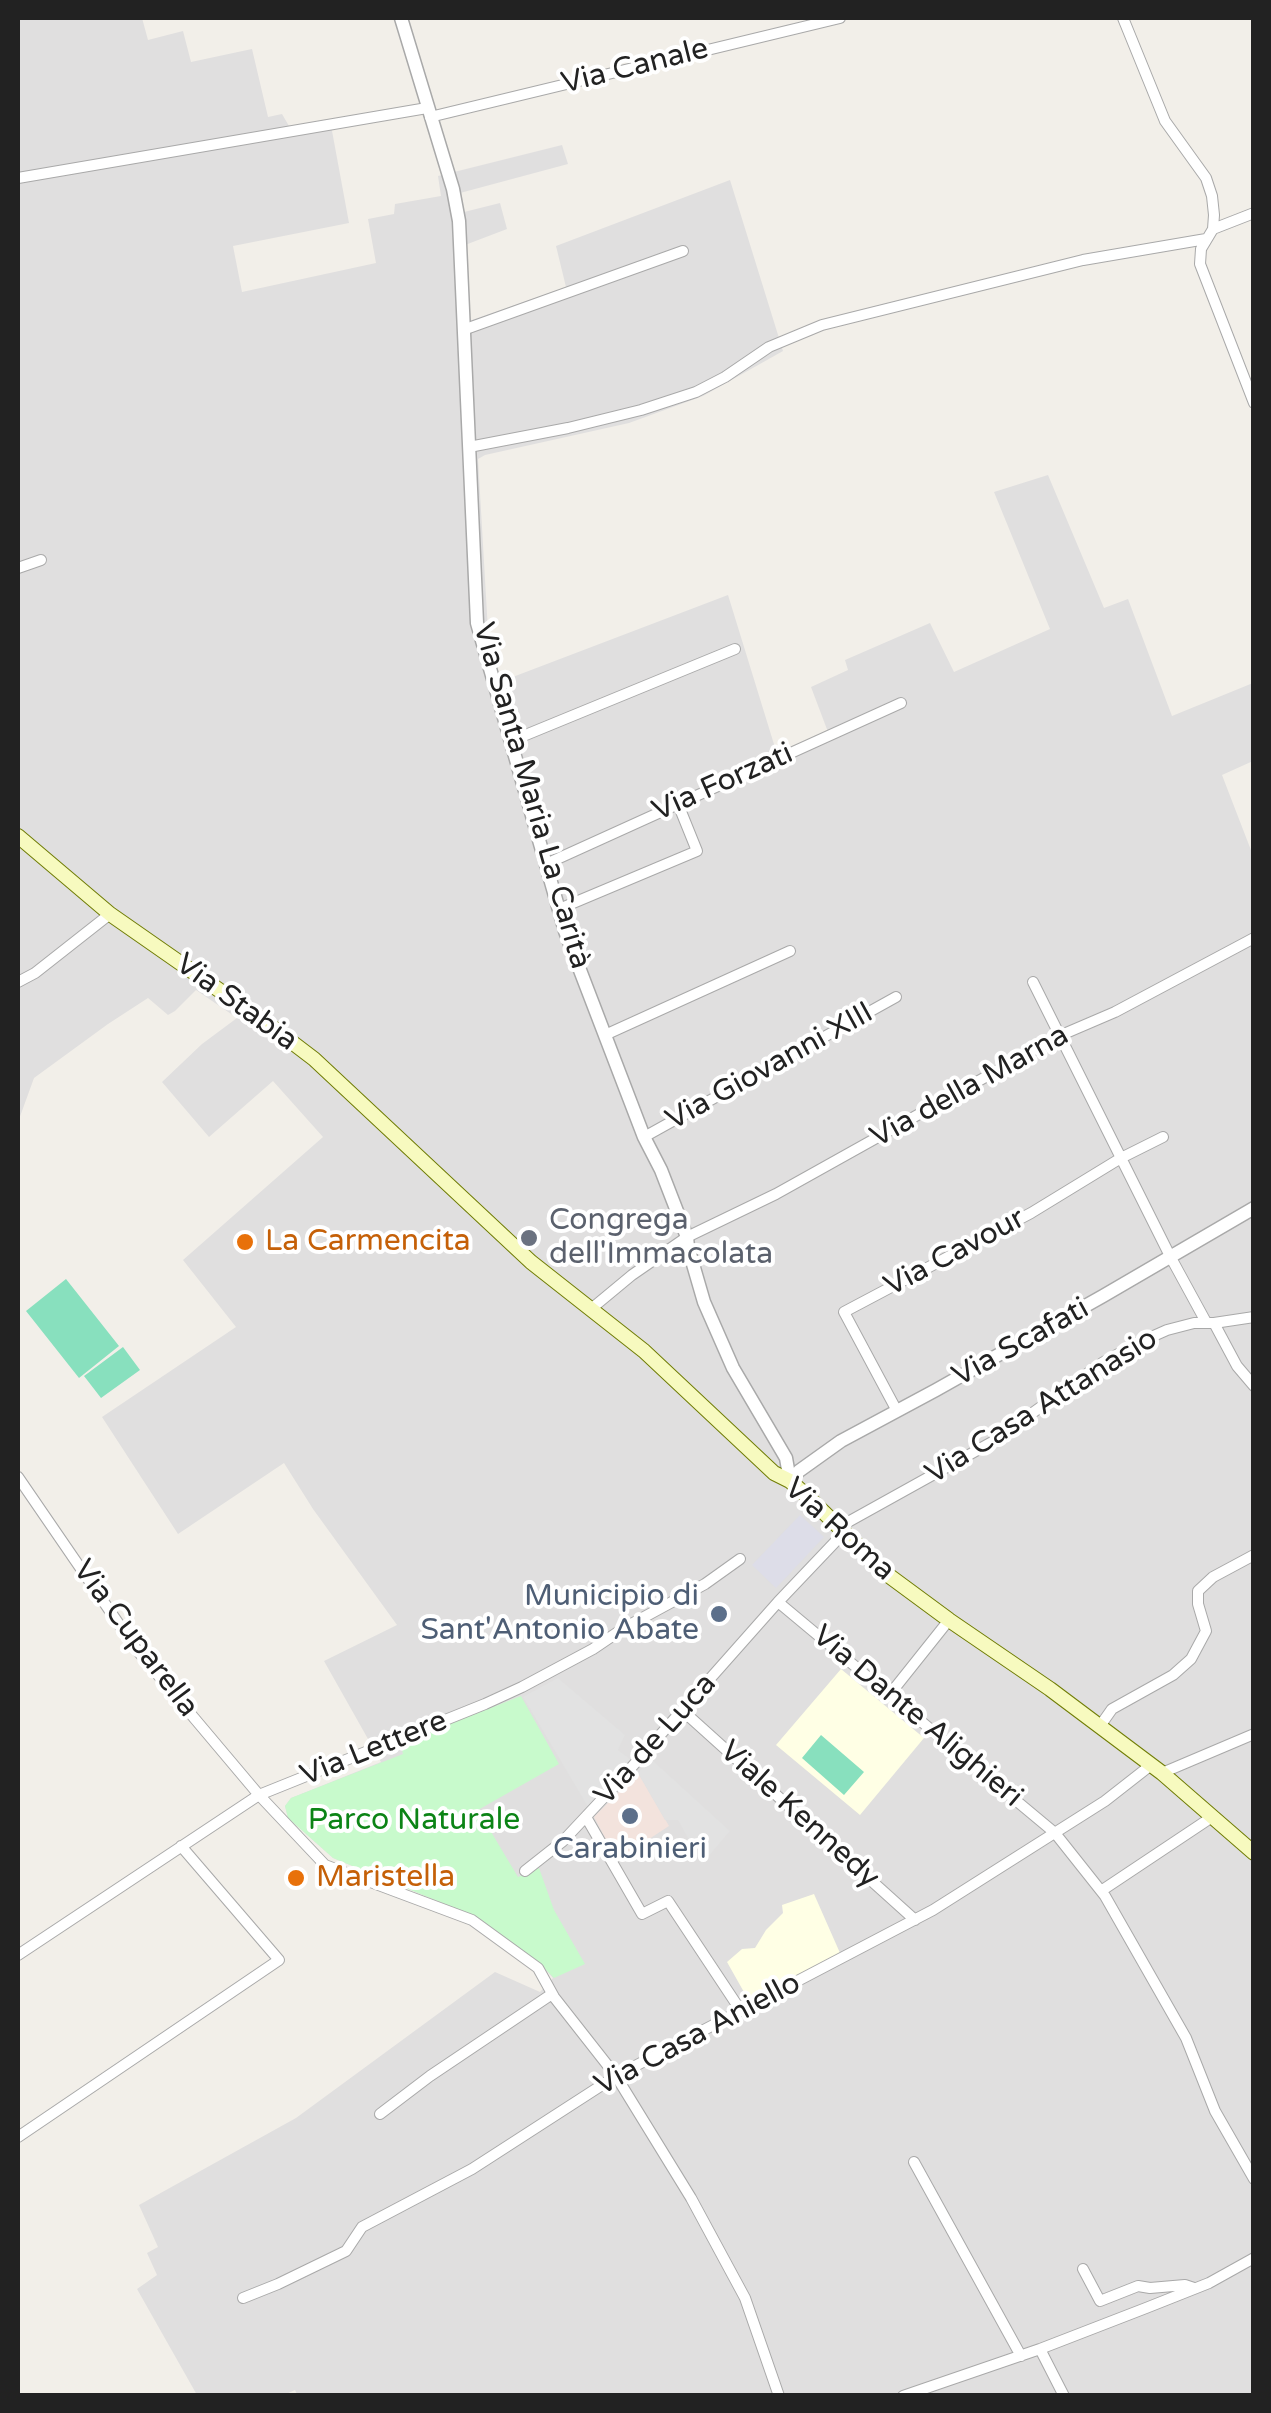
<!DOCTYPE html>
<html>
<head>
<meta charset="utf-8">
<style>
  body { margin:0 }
  #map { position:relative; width:1271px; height:2413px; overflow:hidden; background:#f2efe9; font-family:"Varela Round",sans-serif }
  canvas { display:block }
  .frame { position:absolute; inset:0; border:20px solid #222; pointer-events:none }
</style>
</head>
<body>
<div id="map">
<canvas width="1271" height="2413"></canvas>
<div class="frame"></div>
</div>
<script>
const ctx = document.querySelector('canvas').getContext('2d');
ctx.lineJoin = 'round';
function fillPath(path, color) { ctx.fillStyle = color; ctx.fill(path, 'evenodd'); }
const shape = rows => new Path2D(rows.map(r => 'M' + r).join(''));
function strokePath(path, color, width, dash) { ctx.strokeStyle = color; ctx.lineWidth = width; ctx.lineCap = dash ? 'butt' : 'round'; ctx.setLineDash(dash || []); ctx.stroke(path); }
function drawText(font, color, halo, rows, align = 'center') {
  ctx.font = font + ' "Varela Round",sans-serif'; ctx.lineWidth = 8; ctx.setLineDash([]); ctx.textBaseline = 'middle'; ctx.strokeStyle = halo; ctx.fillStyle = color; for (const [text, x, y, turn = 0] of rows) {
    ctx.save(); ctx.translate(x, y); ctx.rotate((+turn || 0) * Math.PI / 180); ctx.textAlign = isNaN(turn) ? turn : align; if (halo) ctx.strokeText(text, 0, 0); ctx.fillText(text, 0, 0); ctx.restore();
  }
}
fillPath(shape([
  [18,18,142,18,148,40,183,31,191,62,252,49,268,117,282,114,289,126,330,120,349,223,233,246,242,292,376,263,368,219,394,214,395,204,441,196,438,176,562,145,568,164,460,193,464,212,500,203,507,229,465,245,469,321,566,287,556,246,730,180,783,351,703,396,629,423,485,455,478,459,489,648,497,683,728,595,777,754,828,732,811,687,848,670,845,660,930,623,954,672,1050,629,994,492,1048,475,1104,608,1128,599,1172,716,1253,683,1253,761,1222,775,1254,858,1253,2395,298,2396,295,2390,284,2395,208,2396,206,2393,197,2395,137,2289,157,2275,147,2253,158,2247,139,2205,296,2118,495,1972,540,1992,553,1978,540,1964,469,1914,333,1858,288,1818,285,1806,291,1798,381,1762,324,1661,397,1625,313,1509,284,1463,178,1534,102,1417,236,1327,183,1260,323,1137,273,1081,209,1137,162,1082,202,1044,237,1018,196,990,175,1011,168,1015,148,998,108,1024,34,1078,18,1122]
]), '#e0dfdf');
fillPath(shape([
  [841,1669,924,1738,860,1815,776,1745],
  [814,1894,840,1953,749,2001,727,1962,742,1949,755,1948,766,1930,783,1913,782,1905]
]), '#ffffe5');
fillPath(shape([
  [638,1773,669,1826,617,1860,594,1817]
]), '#f3e3dd');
fillPath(shape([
  [521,1696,559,1764,478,1810,518,1877,539,1868,554,1910,585,1964,554,1978,540,1964,469,1914,333,1858,288,1818,285,1806,291,1798,403,1754,401,1746,425,1738,424,1734]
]), '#c8facc');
fillPath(shape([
  [66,1279,119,1346,79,1378,26,1311],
  [123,1347,140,1370,101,1398,84,1376],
  [821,1735,864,1772,844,1795,802,1758]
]), '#88e0be');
fillPath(shape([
  [558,1678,625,1735,618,1750,631,1760,591,1812,523,1697],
  [651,1759,730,1831,702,1864,678,1820,665,1820,638,1773]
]), '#e2e2e2');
fillPath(shape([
  [800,1515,824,1537,776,1588,752,1565]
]), '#dddde8');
const minor = shape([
  [1123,18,1165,121,1206,178,1212,196,1214,215,1213,229,1201,249,1200,264,1254,403],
  [430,117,840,18],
  [18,178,427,108],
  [1213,229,1254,213],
  [463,330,683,251],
  [469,447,568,428,641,410,696,392,725,377,769,347,822,325,1083,260,1206,239],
  [18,568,41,560],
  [511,741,735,649],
  [546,864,901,703],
  [559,909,697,851,678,804],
  [18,982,35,973,110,914],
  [1033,982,1170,1256,1206,1322],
  [605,1035,790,951],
  [644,1137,896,997],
  [591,1309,632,1275,687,1237,776,1194,1059,1036,1115,1012,1254,938],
  [1214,1323,1237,1366,1254,1386],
  [897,1411,844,1312,1031,1213,1121,1158,1163,1137],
  [18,1477,136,1649,259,1795,325,1865,472,1920,538,1968,554,1997,616,2076,691,2198,745,2298,779,2396],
  [778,1602,1055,1833,1105,1896,1186,2038,1215,2111,1254,2179],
  [890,1694,949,1620],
  [683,1711,915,1920],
  [1100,1726,1112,1709,1173,1675,1191,1659,1206,1631,1198,1604,1198,1591,1213,1577,1254,1555],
  [1162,1773,1254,1734],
  [586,1817,642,1914,668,1901,741,2011],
  [525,1871,563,1841,622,1778,778,1602,836,1541,841,1528,848,1522,992,1442,1102,1363,1140,1342,1167,1330,1194,1323,1214,1323,1254,1317],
  [1101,1891,1212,1817],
  [18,1955,259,1795,485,1704,522,1687,593,1649,624,1628,705,1584,740,1559],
  [380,2114,430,2076,552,1994],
  [18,2137,279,1960,181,1846],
  [914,2162,1021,2356],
  [1083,2269,1100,2301,1138,2286,1150,2288,1185,2285,1194,2288],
  [243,2298,278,2284,346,2251,362,2227,472,2169,616,2076,933,1910,1105,1801,1151,1765],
  [1040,2349,1064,2396],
  [903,2396,1040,2349,1146,2308,1209,2283,1254,2258]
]);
const tertiary = shape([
  [401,18,453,189,459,221,477,623,565,931,644,1137,661,1170,687,1237,688,1247,704,1302,733,1368,786,1458,790,1481],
  [790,1481,799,1471,841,1441,936,1390,1103,1296,1254,1208]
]);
const secondary = shape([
  [18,836,110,914,272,1027,314,1059,531,1262,644,1351,774,1473,790,1481,807,1496,888,1575,949,1620,1050,1689,1162,1773,1254,1853]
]);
strokePath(minor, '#a9a9a9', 12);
strokePath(tertiary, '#a9a9a9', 15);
strokePath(secondary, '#707d05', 16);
strokePath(minor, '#fff', 10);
strokePath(tertiary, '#fff', 12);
strokePath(secondary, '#f7fabf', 14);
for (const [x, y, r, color] of [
  [529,1238,10,"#6b7280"],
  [245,1242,10,"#e8710a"],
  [719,1614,10,"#5c6f8a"],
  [630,1816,10,"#5c6f8a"],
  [296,1878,10,"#e8710a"]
]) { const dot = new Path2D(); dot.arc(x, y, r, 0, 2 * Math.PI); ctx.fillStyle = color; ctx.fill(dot); strokePath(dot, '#fff', 4); }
drawText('30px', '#222', '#fff', [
  ["Via Canale",635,67,-14],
  ["Via Forzati",723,783,-24],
  ["Via Santa Maria La Carità",531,796,74],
  ["Via Stabia",236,1003,36],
  ["Via Giovanni XIII",770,1067,-29],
  ["Via della Marna",970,1087,-29],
  ["Via Cavour",955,1253,-28],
  ["Via Scafati",1021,1343,-29],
  ["Via Casa Attanasio",1042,1407,-32],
  ["Via Roma",839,1530,42],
  ["Via Cuparella",135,1639,53],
  ["Via Dante Alighieri",917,1717,40],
  ["Via de Luca",656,1740,-48],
  ["Via Lettere",374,1749,-22],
  ["Viale Kennedy",799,1815,42],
  ["Via Casa Aniello",698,2035,-28]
]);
drawText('30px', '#5b616d', '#fff', [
  ["Congrega",549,1221],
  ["dell'Immacolata",549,1255]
], 'left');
drawText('30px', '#c56008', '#fff', [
  ["La Carmencita",265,1242],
  ["Maristella",316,1878]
], 'left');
drawText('30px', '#4e5e75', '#fff', [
  ["Municipio di",699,1597],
  ["Sant'Antonio Abate",699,1631],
  ["Carabinieri",630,1850,"center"]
], 'right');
drawText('30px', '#0c8416', '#fff', [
  ["Parco Naturale",414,1821]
]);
</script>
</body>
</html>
